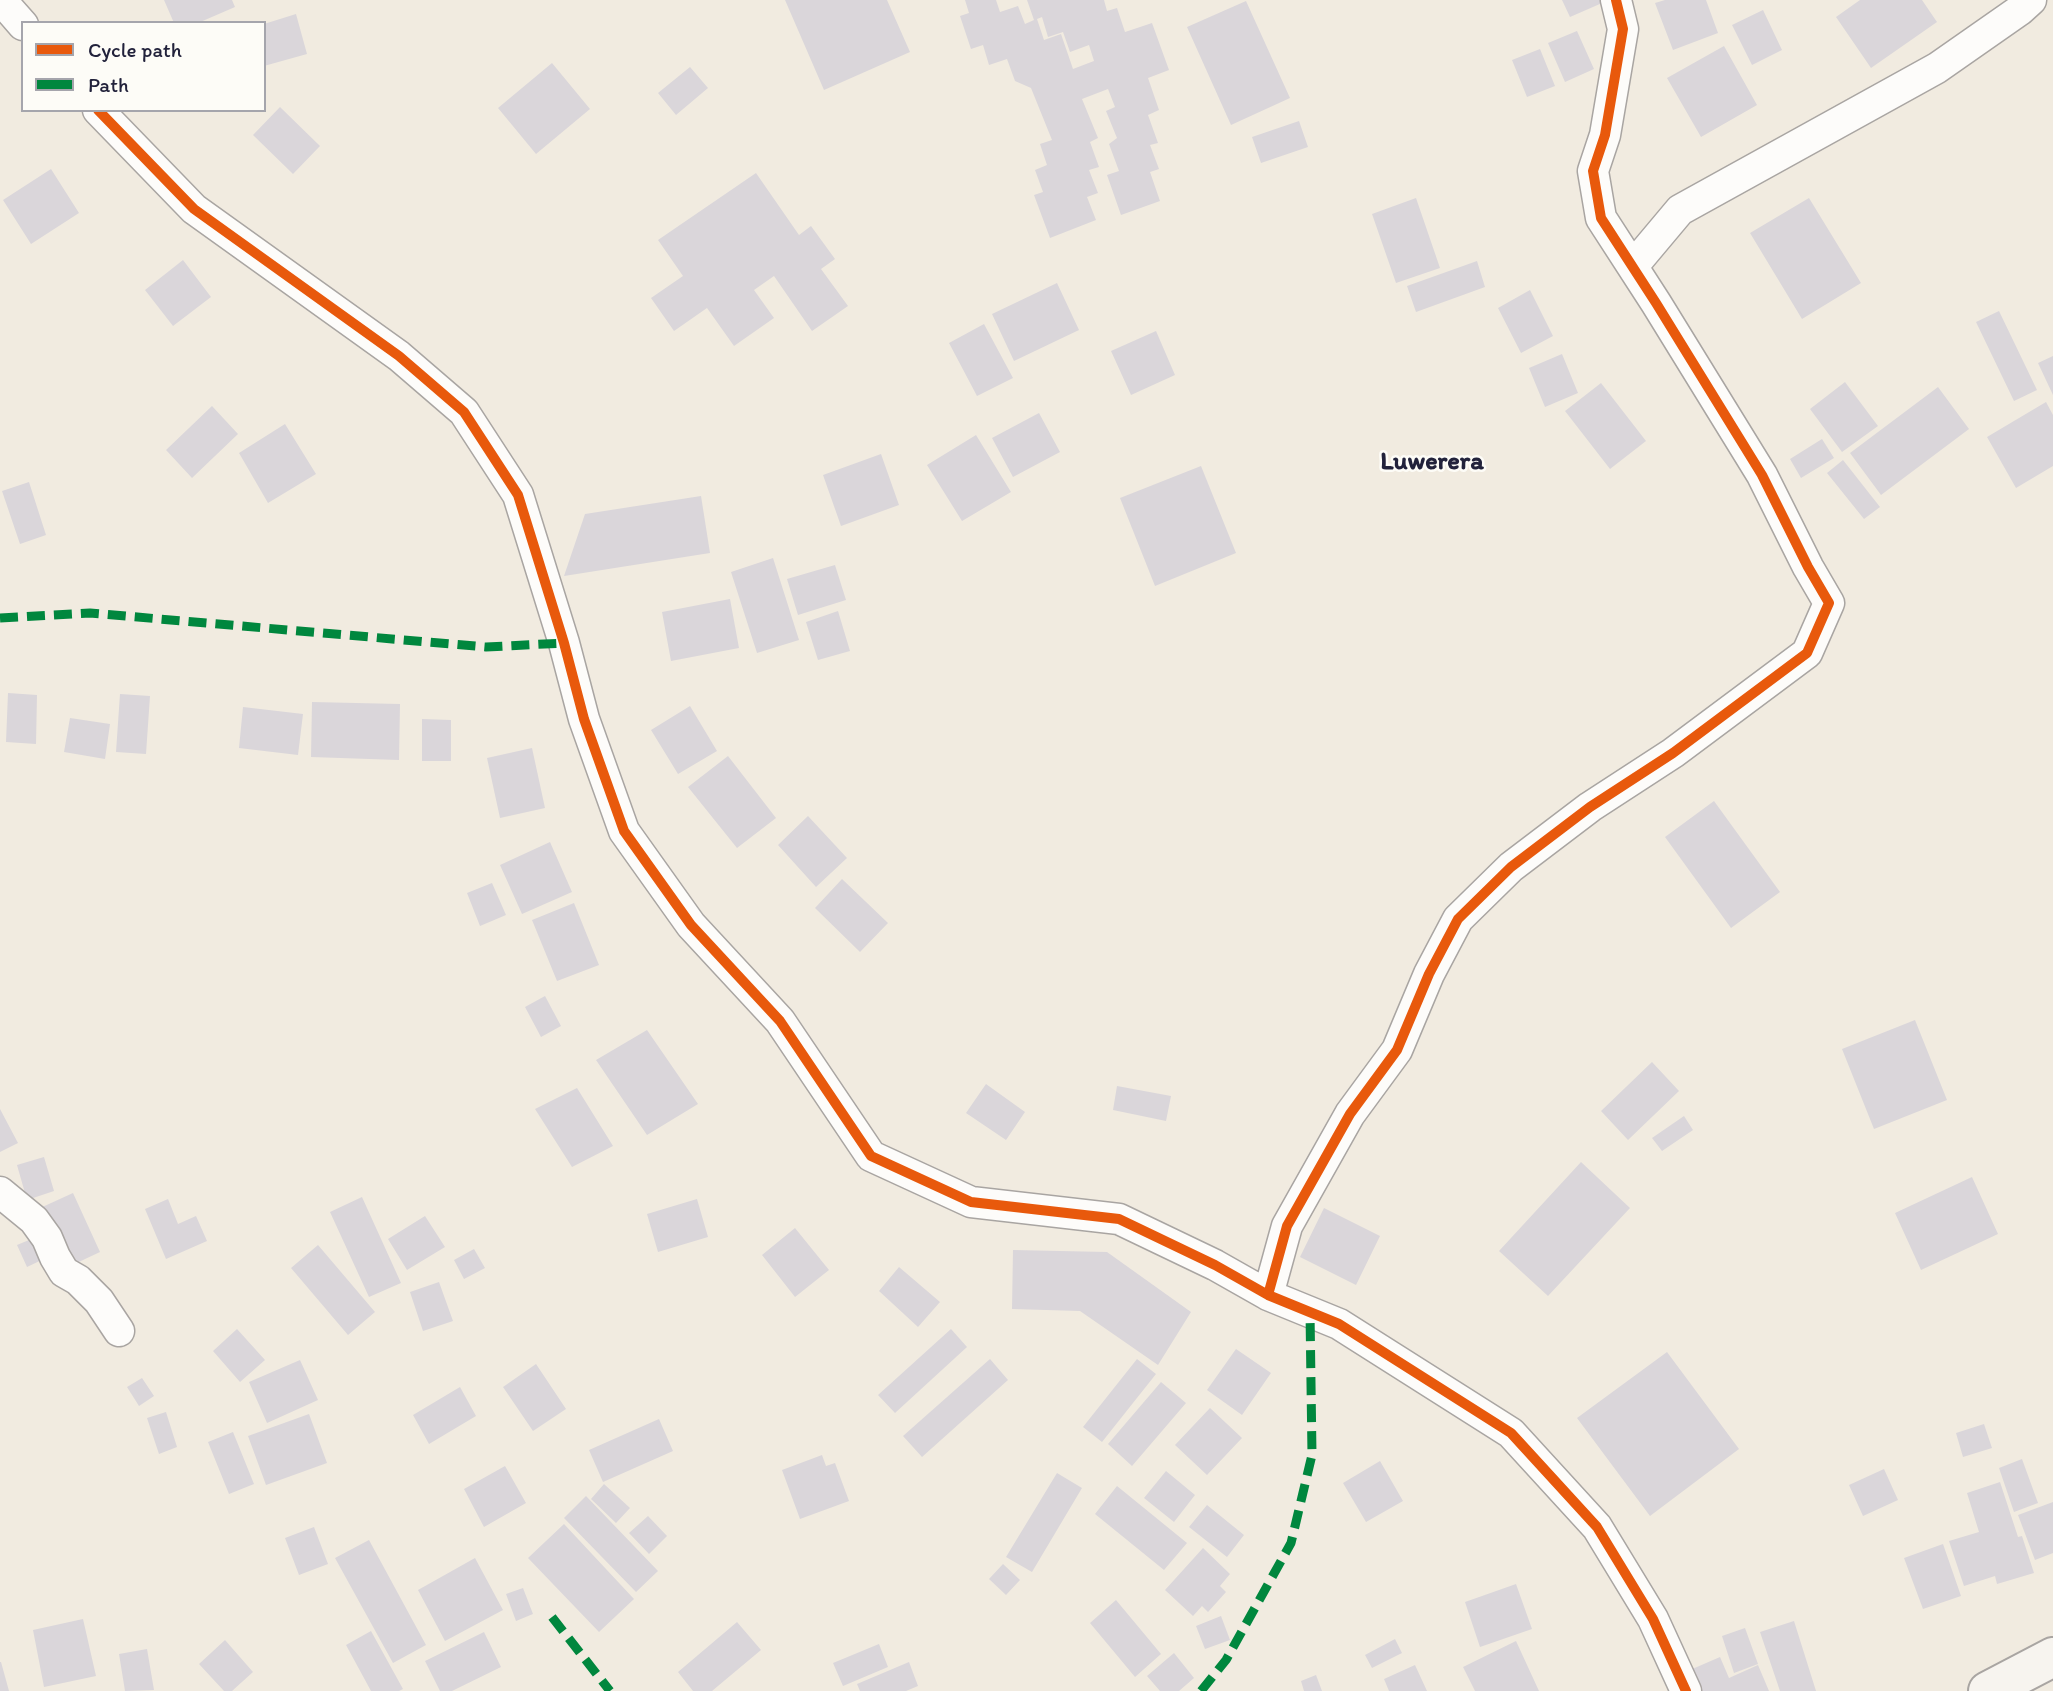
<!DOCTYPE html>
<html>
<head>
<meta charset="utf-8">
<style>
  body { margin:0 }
  #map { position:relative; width:2053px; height:1691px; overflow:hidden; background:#f1ebe0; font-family:Itim,sans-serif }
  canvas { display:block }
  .legend { position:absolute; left:21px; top:21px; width:245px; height:91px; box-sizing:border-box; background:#fdfcf7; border:2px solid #a5a5ac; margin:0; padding:9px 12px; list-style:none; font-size:21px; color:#22223b }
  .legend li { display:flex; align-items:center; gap:14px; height:35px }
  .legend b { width:35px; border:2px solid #a5a5ac }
</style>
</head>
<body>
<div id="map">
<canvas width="2053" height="1691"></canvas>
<ul class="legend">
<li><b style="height:9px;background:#e8590c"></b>Cycle path</li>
<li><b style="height:9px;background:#00873e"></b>Path</li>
</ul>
</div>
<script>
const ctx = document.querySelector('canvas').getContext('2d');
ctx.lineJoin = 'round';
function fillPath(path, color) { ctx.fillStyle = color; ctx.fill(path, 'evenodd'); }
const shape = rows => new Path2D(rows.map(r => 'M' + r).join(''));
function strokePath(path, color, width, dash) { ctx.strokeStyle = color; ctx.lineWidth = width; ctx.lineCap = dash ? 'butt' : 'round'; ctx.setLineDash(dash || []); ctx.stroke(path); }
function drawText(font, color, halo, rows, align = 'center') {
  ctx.font = font + ' Itim,sans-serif'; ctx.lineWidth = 5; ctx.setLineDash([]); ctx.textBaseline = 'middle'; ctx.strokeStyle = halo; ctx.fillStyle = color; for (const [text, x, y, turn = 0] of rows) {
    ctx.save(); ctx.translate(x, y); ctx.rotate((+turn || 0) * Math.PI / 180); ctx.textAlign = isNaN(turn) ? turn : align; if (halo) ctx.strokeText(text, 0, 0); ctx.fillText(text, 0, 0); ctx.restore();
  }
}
fillPath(shape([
  [164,0,232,0,235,7,198,23,174,23],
  [785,0,887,0,910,52,824,90],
  [965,0,996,0,1000,12,1018,6,1025,24,1034,20,1027,0,1104,0,1107,11,1117,8,1125,32,1152,23,1169,70,1148,78,1159,110,1148,115,1158,143,1150,145,1159,169,1150,172,1160,201,1121,215,1107,175,1119,171,1109,144,1117,138,1106,111,1115,107,1108,89,1082,99,1098,138,1090,142,1099,167,1089,170,1098,193,1087,197,1096,220,1050,238,1034,195,1043,192,1035,170,1047,165,1040,144,1052,140,1031,88,1015,81,1007,59,989,65,983,45,971,49,960,16,969,13],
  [1042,17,1048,37,1063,32,1070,52,1089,45,1094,61,1073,69,1061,34,1044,40,1037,19],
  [1562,0,1609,0,1570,17],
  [1665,0,1706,0,1718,33,1673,50,1655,3],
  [1860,0,1922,0,1937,22,1871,68,1836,17],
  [1246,1,1290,98,1231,125,1187,27],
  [1763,10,1782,50,1752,65,1732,25],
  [296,14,307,54,264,66,264,24],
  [1577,31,1594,69,1565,82,1548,43],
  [1724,46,1757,105,1701,137,1667,78],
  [1540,49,1555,86,1527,97,1512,60],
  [552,63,590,109,536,154,498,108],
  [690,67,708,88,676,115,658,93],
  [280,107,320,146,293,174,253,135],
  [1299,121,1308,147,1261,163,1252,137],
  [51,169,79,213,31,244,3,200],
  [756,173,799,235,811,226,835,259,821,269,848,306,812,331,774,276,754,290,774,318,734,346,707,308,674,331,651,298,683,276,658,240],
  [1416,198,1440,268,1396,283,1372,214],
  [1809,198,1861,283,1802,319,1750,233],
  [183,260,211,297,173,326,145,290],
  [1477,261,1485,287,1416,312,1407,286],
  [1057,283,1079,330,1014,361,992,314],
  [1530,290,1553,336,1521,353,1498,308],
  [1999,311,2037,390,2014,401,1976,322],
  [984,324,1013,378,977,396,949,343],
  [1156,331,1175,375,1131,395,1111,351],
  [1562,354,1578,393,1545,407,1529,368],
  [2053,356,2053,395,2038,363],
  [1845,382,1878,426,1842,452,1810,409],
  [1601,383,1646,441,1610,469,1565,411],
  [1938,387,1969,429,1881,495,1850,453],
  [2046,402,2053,415,2053,466,2016,488,1987,437],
  [212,406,238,434,192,478,166,450],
  [1039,413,1060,452,1013,477,992,438],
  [285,424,316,474,268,503,239,453],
  [976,435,1011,492,962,521,927,465],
  [1822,439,1834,458,1801,478,1790,459],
  [881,454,899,505,841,526,823,475],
  [1843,460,1880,507,1864,519,1827,473],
  [1201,466,1236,553,1155,586,1120,498],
  [29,482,46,535,20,544,2,491],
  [701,496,710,553,564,576,585,514],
  [773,558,799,640,757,653,731,572],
  [835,565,846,600,798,615,787,579],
  [730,599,739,648,671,661,662,612],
  [838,611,850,651,818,660,806,622],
  [8,693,37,695,36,744,6,742],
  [120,694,150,696,146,754,116,752],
  [312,702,400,704,399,760,311,757],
  [690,706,717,751,678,774,651,730],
  [243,707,303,714,298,755,239,748],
  [70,718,110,724,105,759,64,752],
  [422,719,451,720,451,761,422,761],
  [532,748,545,808,500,818,487,758],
  [728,756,776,818,737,848,688,787],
  [1714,801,1780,892,1731,928,1665,837],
  [808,816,847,858,816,887,778,845],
  [550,842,572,892,522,914,500,865],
  [842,879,888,923,860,952,815,908],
  [492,883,506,915,480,926,467,893],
  [574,903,599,965,557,981,532,920],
  [545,996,561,1026,541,1037,525,1007],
  [1915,1020,1947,1100,1874,1129,1842,1049],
  [647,1030,698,1104,647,1135,596,1060],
  [1652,1062,1679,1091,1628,1140,1601,1111],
  [986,1084,1025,1112,1006,1140,966,1113],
  [1117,1086,1171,1096,1166,1121,1113,1110],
  [577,1088,613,1146,572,1167,535,1109],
  [0,1109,18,1143,0,1152],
  [1684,1116,1693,1130,1662,1151,1652,1138],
  [44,1157,54,1191,27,1200,17,1165],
  [1581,1162,1630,1208,1548,1296,1499,1251],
  [1972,1177,1998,1234,1921,1270,1895,1213],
  [73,1193,100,1252,66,1268,38,1209],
  [362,1197,401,1283,369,1297,330,1212],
  [168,1199,178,1224,196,1216,207,1241,166,1259,145,1209],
  [697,1199,708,1237,658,1252,647,1214],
  [1324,1208,1380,1236,1356,1285,1300,1257],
  [425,1216,445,1247,407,1270,388,1239],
  [795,1228,829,1270,795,1297,762,1255],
  [41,1235,50,1256,27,1267,17,1245],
  [318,1245,375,1312,348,1335,291,1268],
  [474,1249,485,1268,464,1279,454,1260],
  [1013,1250,1107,1252,1191,1312,1158,1365,1080,1311,1012,1309],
  [899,1267,940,1302,918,1327,879,1291],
  [439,1282,453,1321,423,1331,410,1292],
  [237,1329,265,1360,240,1382,213,1351],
  [951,1329,967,1347,895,1413,878,1395],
  [1236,1349,1271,1373,1242,1415,1207,1390],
  [1667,1352,1739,1449,1650,1516,1577,1418],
  [990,1359,1008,1380,922,1457,903,1436],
  [1137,1359,1156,1374,1102,1442,1083,1427],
  [300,1360,318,1400,267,1423,249,1382],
  [536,1364,566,1409,533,1431,503,1387],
  [142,1378,154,1396,139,1406,127,1387],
  [1161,1382,1186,1403,1132,1466,1108,1444],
  [460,1387,476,1416,429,1444,413,1415],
  [1210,1408,1242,1438,1207,1475,1175,1445],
  [166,1412,177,1447,159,1454,147,1418],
  [309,1414,327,1463,266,1485,248,1436],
  [659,1419,673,1451,603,1482,589,1450],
  [1984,1424,1992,1448,1963,1457,1956,1433],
  [233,1432,254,1484,229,1494,208,1442],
  [822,1455,826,1466,835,1463,849,1501,800,1519,782,1470],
  [2022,1459,2038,1503,2014,1512,1999,1468],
  [1380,1461,1403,1501,1366,1522,1343,1483],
  [505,1466,526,1503,484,1527,464,1489],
  [1884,1469,1898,1500,1863,1516,1849,1485],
  [1166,1471,1195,1495,1174,1522,1144,1498],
  [1057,1473,1082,1488,1032,1572,1006,1557],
  [2000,1482,2018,1537,2022,1536,2034,1573,1997,1584,1995,1576,1964,1586,1949,1541,1979,1532,1967,1493],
  [604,1484,630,1508,616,1523,591,1499],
  [1117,1486,1187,1543,1164,1570,1095,1514],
  [586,1496,658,1571,636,1592,564,1518],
  [2053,1502,2053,1553,2035,1560,2018,1515],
  [1207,1505,1244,1535,1227,1557,1189,1527],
  [648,1516,667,1536,649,1554,629,1533],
  [564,1524,634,1599,599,1632,528,1558],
  [314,1527,328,1564,299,1575,285,1538],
  [369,1540,426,1645,393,1663,335,1558],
  [1943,1544,1961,1596,1923,1609,1904,1558],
  [1203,1548,1230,1574,1220,1586,1226,1592,1208,1612,1202,1606,1193,1616,1165,1590],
  [475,1558,503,1610,445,1641,418,1590],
  [1003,1564,1020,1580,1006,1595,989,1579],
  [1516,1584,1532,1629,1480,1647,1465,1602],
  [523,1588,533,1614,516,1621,506,1594],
  [1116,1600,1161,1654,1135,1677,1090,1623],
  [1221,1616,1230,1640,1205,1649,1196,1626],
  [83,1619,96,1676,44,1687,33,1630],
  [1794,1621,1816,1691,1780,1691,1760,1632],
  [737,1622,761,1650,712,1691,693,1691,678,1672],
  [1745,1628,1758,1664,1734,1673,1722,1636],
  [371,1631,403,1689,399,1691,371,1691,346,1645],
  [484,1632,501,1667,452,1691,440,1691,425,1661],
  [1395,1639,1402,1653,1372,1668,1365,1655],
  [225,1640,253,1672,232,1691,224,1691,199,1664],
  [1516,1641,1539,1691,1475,1691,1463,1667],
  [879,1644,888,1667,843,1686,833,1663],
  [147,1649,154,1690,125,1691,119,1654],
  [1174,1653,1194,1678,1179,1691,1160,1691,1147,1676],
  [1720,1657,1729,1678,1758,1665,1769,1691,1699,1691,1690,1670],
  [0,1662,1,1662,9,1691,0,1691],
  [909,1662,918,1686,906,1691,860,1691,857,1684],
  [1415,1665,1427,1691,1389,1691,1384,1679],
  [1316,1675,1322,1691,1304,1691,1301,1681]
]), '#dad6da');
const street = shape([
  [1,0,23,25],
  [98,110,194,209,399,356,464,412,518,495,564,643,584,719,624,831,691,925,780,1021,871,1156,971,1202,1119,1219,1215,1265,1268,1295,1339,1324,1511,1433,1597,1527,1653,1619,1686,1691],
  [1633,266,1680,210,1937,68,2020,10,2031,0],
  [0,1192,34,1220,47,1238,55,1257,64,1272,78,1280,99,1301,119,1331],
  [1268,1295,1287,1226,1350,1114,1397,1050,1429,974,1458,919,1511,867,1590,807,1673,753,1807,653,1829,603,1808,567,1762,475,1656,303,1601,218,1593,171,1605,135,1623,29,1616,0]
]);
const secondary = shape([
  [1988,1691,2053,1657]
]);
strokePath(street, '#a9a5a2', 33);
strokePath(secondary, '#a9a5a2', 42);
strokePath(street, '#fdfcfa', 30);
strokePath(secondary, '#f7f4ef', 38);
strokePath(shape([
  [0,618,90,613,486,647,564,643],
  [552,1617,610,1691],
  [1201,1691,1226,1660,1291,1543,1312,1455,1310,1312]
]), '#00873e', 9, [18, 9]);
strokePath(shape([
  [98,110,194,209,399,356,464,412,518,495,564,643,584,719,624,831,691,925,780,1021,871,1156,971,1202,1119,1219,1215,1265,1268,1295,1339,1324,1511,1433,1597,1527,1653,1619,1686,1691],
  [1268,1295,1287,1226,1350,1114,1397,1050,1429,974,1458,919,1511,867,1590,807,1673,753,1807,653,1829,603,1808,567,1762,475,1656,303,1601,218,1593,171,1605,135,1623,29,1616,0]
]), '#e8590c', 10);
drawText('bold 26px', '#22223b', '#fdfcf7', [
  ["Luwerera",1432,462]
]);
</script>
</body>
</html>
